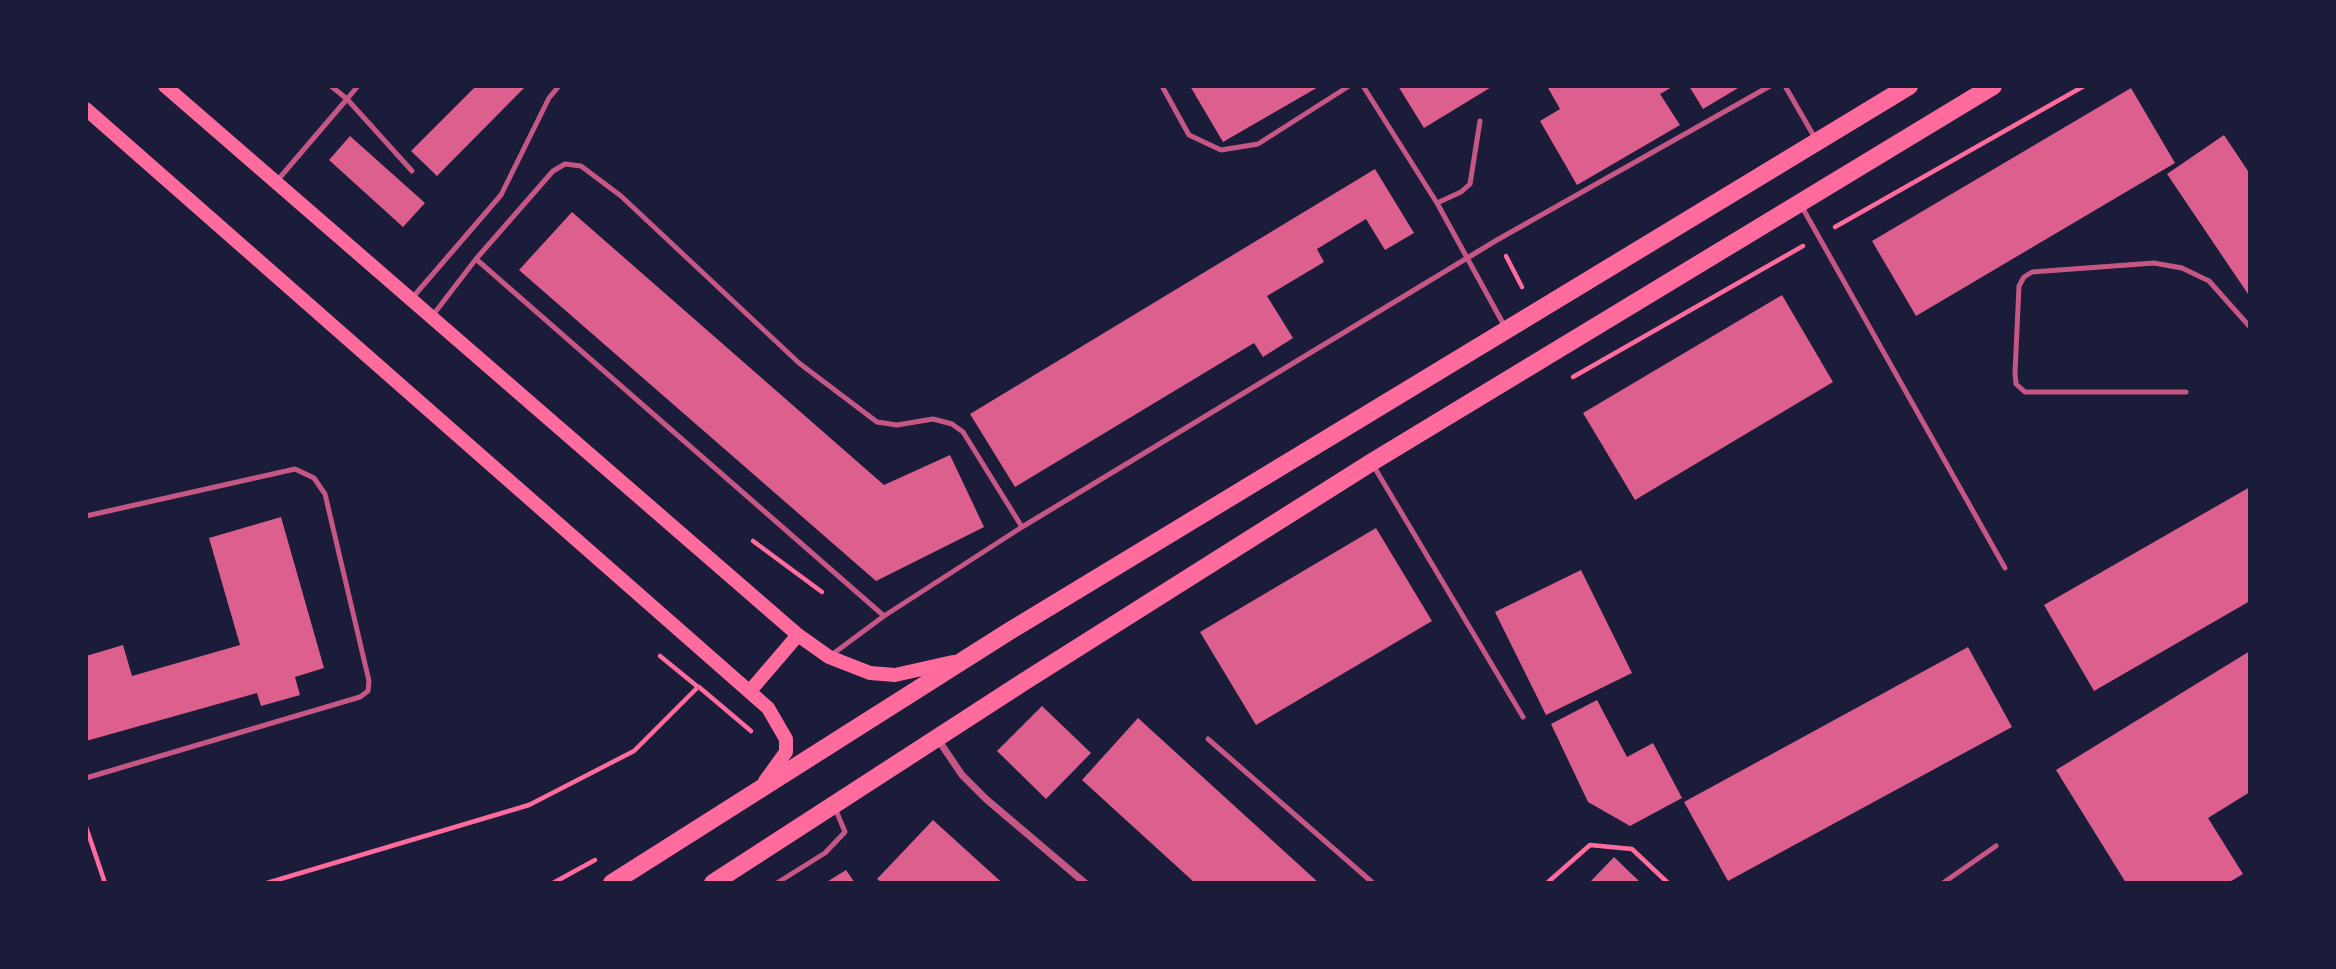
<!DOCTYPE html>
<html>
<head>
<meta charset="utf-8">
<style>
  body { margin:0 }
  #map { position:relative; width:2336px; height:969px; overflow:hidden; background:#1b1b3a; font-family:"Nunito Sans",sans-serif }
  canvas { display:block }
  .frame { position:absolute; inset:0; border:88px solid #1b1b3a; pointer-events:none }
</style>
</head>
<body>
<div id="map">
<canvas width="2336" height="969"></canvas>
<div class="frame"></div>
</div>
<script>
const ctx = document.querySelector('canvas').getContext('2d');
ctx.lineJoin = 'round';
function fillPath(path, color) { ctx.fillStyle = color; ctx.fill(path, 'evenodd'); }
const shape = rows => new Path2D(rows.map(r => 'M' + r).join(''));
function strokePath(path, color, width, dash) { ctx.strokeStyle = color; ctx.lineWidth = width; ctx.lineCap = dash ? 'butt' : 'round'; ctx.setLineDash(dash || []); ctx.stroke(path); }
fillPath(shape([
  [476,86,526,86,437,176,411,151],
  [1190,86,1320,86,1223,142],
  [1398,86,1493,86,1424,128],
  [1547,86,1674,86,1660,94,1680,125,1577,185,1540,121,1560,109],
  [1689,86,1737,86,1738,88,1703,109],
  [2131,88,2175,163,1916,316,1872,241],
  [2224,135,2250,174,2250,297,2167,174],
  [350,136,425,203,403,227,329,160],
  [1375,169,1414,233,1385,250,1366,219,1317,249,1324,262,1267,296,1293,338,1263,357,1254,343,1015,487,970,414],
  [572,212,884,485,950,455,984,527,876,581,519,270],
  [1782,295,1833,382,1635,500,1583,413],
  [2250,487,2250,601,2094,691,2044,605],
  [281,517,324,668,295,677,300,695,261,706,257,693,86,741,86,656,123,645,132,676,240,645,209,538],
  [1376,528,1432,621,1256,725,1200,632],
  [1581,570,1632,673,1546,715,1495,612],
  [1968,647,2012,727,1728,881,1684,802],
  [2250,651,2250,792,2208,818,2243,874,2228,883,2126,883,2056,770],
  [1597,700,1627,757,1653,743,1682,798,1630,826,1588,802,1551,724],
  [1042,706,1091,753,1046,799,997,751],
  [1138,718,1319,883,1195,883,1082,780],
  [933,820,998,879,1003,883,882,883,877,879],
  [1614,857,1641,883,1589,883],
  [846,870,855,883,825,883]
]), '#dd5f8e');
strokePath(shape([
  [1835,227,2084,86],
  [1506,256,1522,287],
  [1573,377,1803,246],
  [753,541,822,592],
  [699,687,751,731],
  [86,827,105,883],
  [267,883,529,805,634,751,698,687,660,656],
  [553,883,595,860],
  [1547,883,1590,845,1632,849,1668,883]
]), '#ff6b9d', 4.5);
strokePath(shape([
  [331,86,347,99,358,86],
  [1162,86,1189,135,1221,150,1258,144,1349,86],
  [1363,86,1437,203,1505,327],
  [1785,86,1815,138],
  [276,182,347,99,412,171],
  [1437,203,1461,192,1470,184,1480,121],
  [1802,207,2005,568],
  [413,297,501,195,549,98,559,86],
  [433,315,476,259],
  [2186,392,2025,392,2016,384,2015,373,2019,286,2024,277,2032,272,2154,263,2182,268,2209,281,2250,327],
  [1373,465,1523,717],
  [86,516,295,469,314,478,325,494,369,681,368,691,360,697,86,778],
  [884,616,476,259,553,171,565,164,581,166,621,196,799,363,877,422,897,425,933,419,952,424,963,432,1022,527],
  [830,656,884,616,1022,527,1497,240,1770,86],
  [1208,739,1373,883],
  [777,883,825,853,845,832,835,808],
  [1943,883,1996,846]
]), '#c65784', 5);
strokePath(shape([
  [937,738,962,775,986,799,1085,883]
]), '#c65784', 7);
strokePath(shape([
  [165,86,798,635,829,657,870,673,895,675,953,662],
  [86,109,768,708,786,739,786,752,765,781],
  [750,691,798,635]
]), '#ff6b9d', 14);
strokePath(shape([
  [612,883,1008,632,1909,86],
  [713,883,1025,681,1372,462,1993,86]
]), '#ff6b9d', 18);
</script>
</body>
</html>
